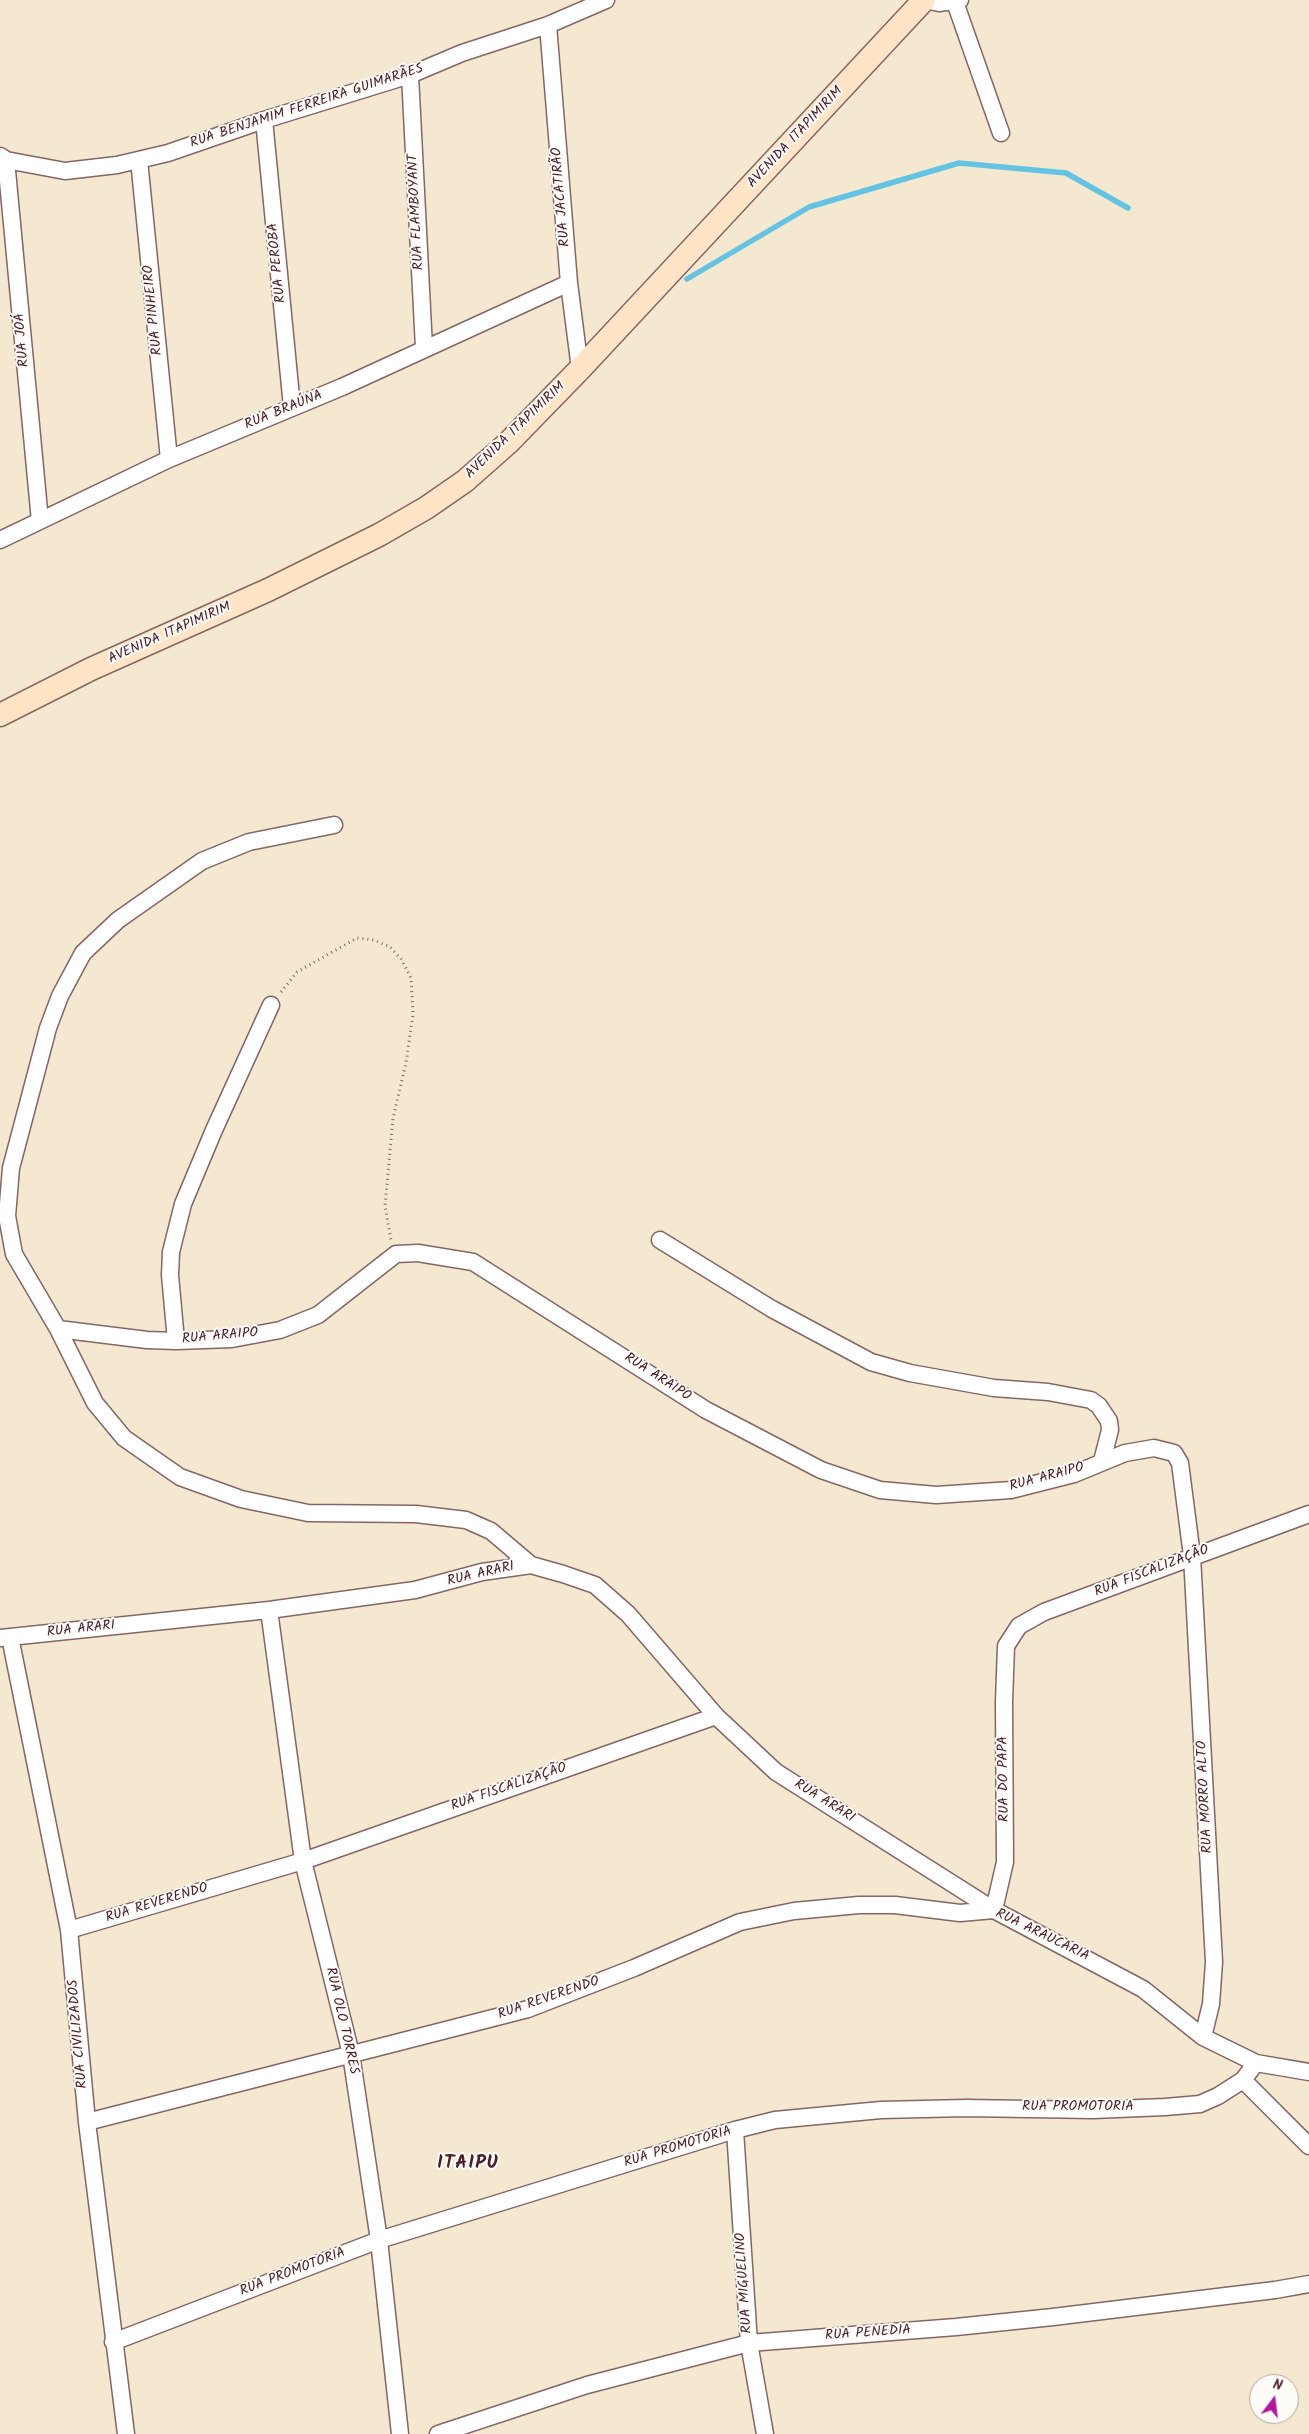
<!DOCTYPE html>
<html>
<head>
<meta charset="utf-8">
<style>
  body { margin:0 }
  #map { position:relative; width:1309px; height:2434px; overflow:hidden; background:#f4e8d1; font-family:Kalam,sans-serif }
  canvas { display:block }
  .north { position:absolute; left:1249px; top:2374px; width:50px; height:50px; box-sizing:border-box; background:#fdfcf7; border:1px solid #b5a4a5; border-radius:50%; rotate:15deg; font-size:14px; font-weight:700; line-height:20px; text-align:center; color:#4a1f2b }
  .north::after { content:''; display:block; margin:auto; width:18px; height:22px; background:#b5179e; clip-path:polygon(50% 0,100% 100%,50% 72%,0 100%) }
</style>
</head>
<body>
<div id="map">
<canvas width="1309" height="2434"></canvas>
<div class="north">N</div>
</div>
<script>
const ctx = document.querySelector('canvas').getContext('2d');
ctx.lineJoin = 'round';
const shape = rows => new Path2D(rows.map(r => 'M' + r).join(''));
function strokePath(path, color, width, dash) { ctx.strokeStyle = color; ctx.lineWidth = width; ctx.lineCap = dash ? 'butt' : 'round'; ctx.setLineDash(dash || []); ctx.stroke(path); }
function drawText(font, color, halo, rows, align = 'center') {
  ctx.font = font + ' Kalam,sans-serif'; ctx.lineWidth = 4; ctx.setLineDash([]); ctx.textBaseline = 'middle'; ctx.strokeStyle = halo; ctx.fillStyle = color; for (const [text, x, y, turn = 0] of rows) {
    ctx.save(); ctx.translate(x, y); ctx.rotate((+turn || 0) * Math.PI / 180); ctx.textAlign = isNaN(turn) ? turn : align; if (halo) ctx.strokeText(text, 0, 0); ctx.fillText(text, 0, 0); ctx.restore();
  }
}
strokePath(shape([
  [687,279,809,207,959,163,1066,173,1128,208]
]), '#64c3e2', 5.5);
const street = shape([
  [924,0,939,3,960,0],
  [955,2,1001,133],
  [548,25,569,283,580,369],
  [410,75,424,348],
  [264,120,292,407],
  [0,156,6,160,65,171,117,165,168,153,264,120,410,75,462,53,548,25,606,0],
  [6,160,40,521],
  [139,160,169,459],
  [0,540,169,459,342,387,569,283],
  [334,825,249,842,202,861,118,920,83,953,60,996,48,1028,11,1168,7,1216,14,1254,58,1329,95,1403,124,1438,180,1477,241,1499,308,1513,416,1514,466,1520,491,1531,531,1565],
  [660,1240,772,1309,871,1362,910,1373,994,1388,1048,1392,1091,1400,1099,1406,1109,1421,1110,1430,1102,1461],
  [58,1329,147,1340,176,1341,232,1339,280,1330,318,1315,396,1254,418,1253,473,1262,706,1410,821,1470,880,1490,936,1495,1011,1490,1074,1474,1125,1453,1154,1448,1174,1453,1180,1463,1192,1556,1214,1962,1211,2004,1203,2037],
  [176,1341,170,1275,171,1252,183,1204,214,1130,271,1005],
  [269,1610,303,1861,351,2054,379,2240,400,2434],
  [10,1637,69,1930,87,2122,126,2434],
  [0,1638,269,1610,415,1590,482,1572,531,1565,563,1574,595,1585,628,1614,716,1716,776,1772,994,1910,1143,1989,1203,2037,1256,2063,1309,2072],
  [994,1910,1005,1862,1004,1702,1006,1646,1019,1626,1044,1612,1309,1514],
  [69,1930,303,1861,716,1716],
  [1243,2080,1309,2146],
  [87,2122,528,2009,634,1968,740,1922,794,1911,859,1905,895,1905,960,1913,994,1910],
  [735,2130,749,2343,765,2434],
  [113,2342,379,2240,735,2130,775,2120,881,2110,966,2108,1093,2110,1165,2107,1200,2104,1218,2096,1243,2080,1256,2063],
  [438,2434,587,2385,749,2343,956,2327,1053,2317,1275,2290,1309,2284]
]);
const secondary = shape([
  [0,715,91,669,268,590,379,535,426,508,465,481,508,443,580,369,924,0]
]);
strokePath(street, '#866565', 19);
strokePath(secondary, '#866565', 25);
strokePath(shape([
  [281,992,297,972,357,938,374,940,390,947,401,959,411,978,413,1014,406,1063,393,1118,385,1206,391,1240]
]), '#866565', 3, [1, 4]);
strokePath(street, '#fff', 16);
strokePath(secondary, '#ffe4c6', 22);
drawText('14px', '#4a1f2b', '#fdfcf7', [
  ["RUA BENJAMIM FERREIRA GUIMARÃES",307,107,-18],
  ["AVENIDA ITAPIMIRIM",796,138,-47],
  ["RUA JACATIRÃO",562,197,-95],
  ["RUA FLAMBOYANT",417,212,-93],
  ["RUA PEROBA",278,263,-96],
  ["RUA PINHEIRO",154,310,-96],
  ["RUA JOÁ",23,340,-95],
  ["RUA BRAÚNA",284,411,-22],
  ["AVENIDA ITAPIMIRIM",516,431,-44],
  ["AVENIDA ITAPIMIRIM",170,634,-24],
  ["RUA ARAIPO",220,1337,-5],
  ["RUA ARAIPO",657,1378,33],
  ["RUA ARAIPO",1047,1478,-15],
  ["RUA FISCALIZAÇÃO",1152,1572,-21],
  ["RUA ARARI",481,1575,-13],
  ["RUA ARARI",81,1630,-6],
  ["RUA DO PAPA",1005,1779,-91],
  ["RUA FISCALIZAÇÃO",509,1788,-19],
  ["RUA MORRO ALTO",1206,1797,-93],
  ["RUA ARARI",824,1802,32],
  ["RUA REVERENDO",157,1904,-17],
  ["RUA ARAUCARIA",1042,1936,26],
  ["RUA REVERENDO",549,1999,-19],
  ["RUA OLO TORRES",341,2021,77],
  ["RUA CIVILIZADOS",79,2034,-95],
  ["RUA PROMOTORIA",1078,2108],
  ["RUA PROMOTORIA",678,2148,-17],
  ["RUA PROMOTORIA",293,2273,-21],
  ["RUA MIGUELINO",745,2283,-94],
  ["RUA PENEDIA",868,2334,-4]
]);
ctx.letterSpacing = '1px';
drawText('bold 19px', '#4a1f2b', '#fdfcf7', [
  ["ITAIPU",468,2165]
]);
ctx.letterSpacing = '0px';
</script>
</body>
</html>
